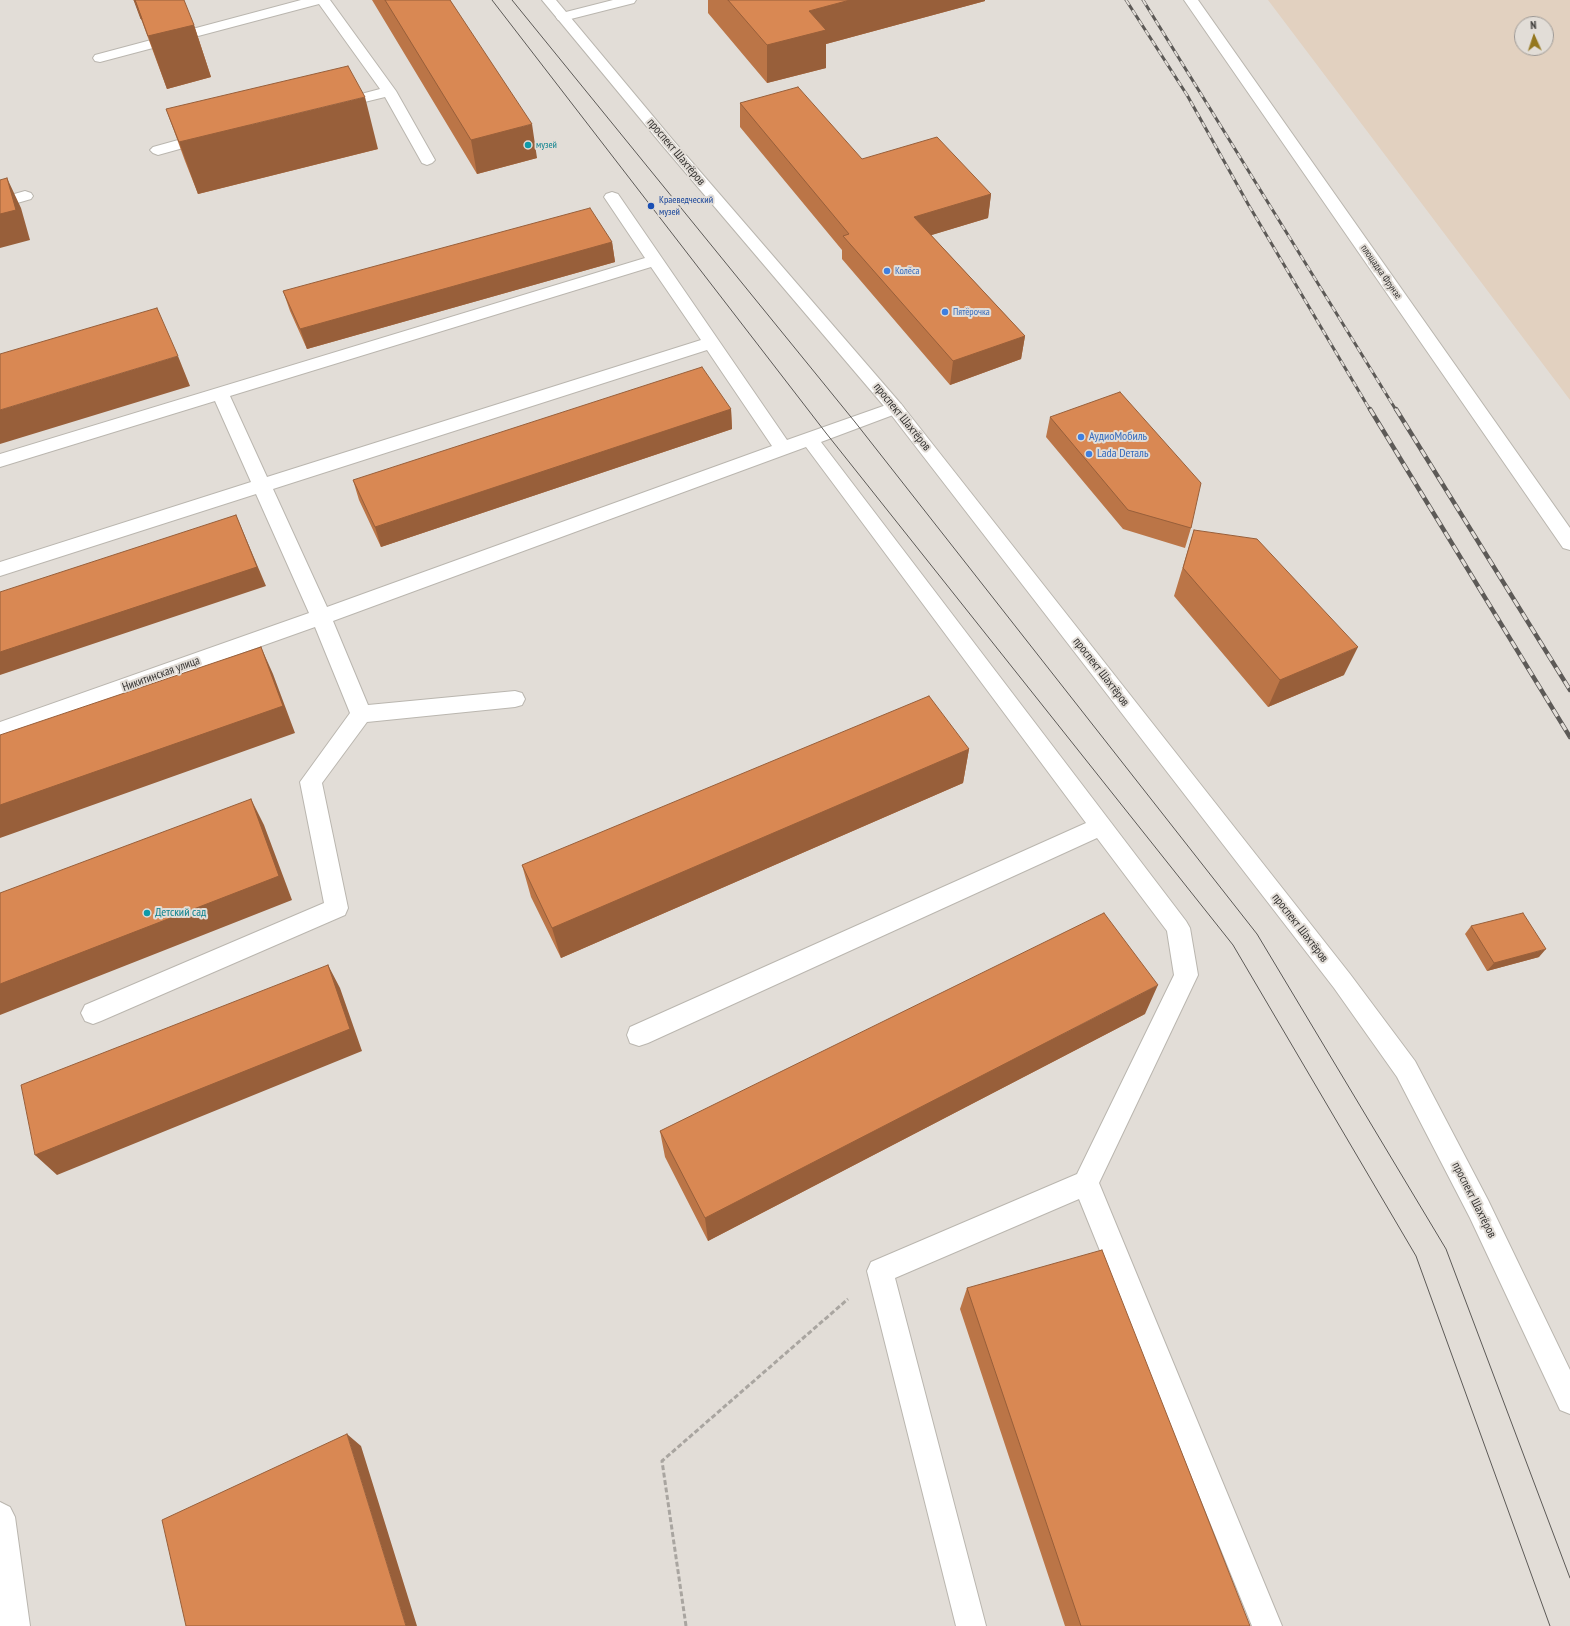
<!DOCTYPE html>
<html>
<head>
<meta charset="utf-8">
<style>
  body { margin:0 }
  #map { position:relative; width:1570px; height:1626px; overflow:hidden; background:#e2ddd7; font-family:"PT Sans Narrow",sans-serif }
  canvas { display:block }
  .north { position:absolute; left:1514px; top:16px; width:40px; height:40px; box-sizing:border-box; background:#e2ddd7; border:1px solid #9d9995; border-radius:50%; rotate:357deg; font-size:11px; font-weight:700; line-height:16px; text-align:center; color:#353331 }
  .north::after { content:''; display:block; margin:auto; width:14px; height:18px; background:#94771e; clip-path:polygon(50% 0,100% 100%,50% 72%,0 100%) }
</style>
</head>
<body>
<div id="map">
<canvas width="1570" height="1626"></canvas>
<div class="north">N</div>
</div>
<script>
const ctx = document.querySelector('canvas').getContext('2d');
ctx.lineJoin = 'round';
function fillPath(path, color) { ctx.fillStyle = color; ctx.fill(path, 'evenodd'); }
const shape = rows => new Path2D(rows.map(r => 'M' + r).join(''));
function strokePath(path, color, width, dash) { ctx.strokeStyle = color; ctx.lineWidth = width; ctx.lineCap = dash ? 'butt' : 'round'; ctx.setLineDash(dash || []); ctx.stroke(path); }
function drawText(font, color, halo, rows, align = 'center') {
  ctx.font = font + ' "PT Sans Narrow",sans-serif'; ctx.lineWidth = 4; ctx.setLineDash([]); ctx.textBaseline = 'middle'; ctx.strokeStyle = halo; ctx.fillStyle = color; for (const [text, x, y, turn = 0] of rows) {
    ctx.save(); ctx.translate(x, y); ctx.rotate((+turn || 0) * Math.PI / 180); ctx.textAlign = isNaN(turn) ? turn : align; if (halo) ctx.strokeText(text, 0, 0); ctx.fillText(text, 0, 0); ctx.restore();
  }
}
fillPath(shape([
  [1268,0,1570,0,1570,400],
  [1522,24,1546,24,1546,48,1522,48]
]), '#e2d1c0');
const minor = shape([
  [301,0,330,0,396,91,435,160,432,163,427,165,422,163,385,97,336,109,331,108,329,105,331,102,380,89,319,4,100,62,95,61,93,58,95,55,301,0],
  [613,0,636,0,634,3,563,21,558,20,556,17,558,14,613,0],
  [207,132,212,134,215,137,212,140,158,155,153,153,150,150,153,147,207,132],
  [25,191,31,193,33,196,31,199,0,208,0,198,25,191],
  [612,192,618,194,787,440,889,404,895,402,901,404,904,408,901,412,821,442,1186,921,1190,928,1198,975,1099,1183,1282,1626,1252,1626,1079,1199,895,1278,986,1626,956,1626,867,1271,871,1262,1077,1174,1174,975,1167,931,1097,838,648,1043,639,1046,630,1043,627,1035,630,1027,1086,823,806,447,333,621,368,705,515,691,522,693,525,699,522,705,515,707,367,722,322,783,348,908,345,915,101,1021,93,1024,85,1021,81,1013,85,1005,324,903,300,782,350,713,315,627,0,739,0,722,309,613,256,494,0,576,0,562,251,482,215,401,0,467,0,454,645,258,604,197,606,194,612,192],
  [651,267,701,340,267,477,230,396,651,267],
  [707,350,772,446,327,607,273,489,707,350],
  [0,1502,10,1507,15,1517,30,1626,0,1626,0,1502]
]);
const major = shape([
  [542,0,556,0,672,139,901,404,1350,974,1415,1061,1488,1200,1570,1370,1570,1414,1560,1410,1470,1218,1397,1077,1334,988,889,412,662,145,542,0],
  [1184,0,1198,0,1570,528,1570,550,1563,548,1184,0]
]);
strokePath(minor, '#bab6af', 2);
strokePath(major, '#bab6af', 2);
strokePath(shape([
  [686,1626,662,1461,848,1299]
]), '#a9a5a0', 3, [5, 2.5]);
fillPath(minor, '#fff');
fillPath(major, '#fff');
strokePath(shape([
  [492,0,826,433,1233,945,1416,1256,1550,1626],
  [512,0,855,422,1257,934,1446,1249,1570,1578]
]), '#5d5a57', 1);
const railFar1 = shape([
  [1126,0,1187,95,1248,204,1370,410],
  [1143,0,1396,410]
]);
const rail = shape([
  [1370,409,1570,737],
  [1396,409,1570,690]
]);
strokePath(railFar1, '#5d5a57', 3);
strokePath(rail, '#5d5a57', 4.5);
strokePath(railFar1, '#e2ddd7', 2, [6]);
strokePath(rail, '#e2ddd7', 3, [8]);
fillPath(shape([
  [134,0,194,25,211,77,167,89],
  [372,0,450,0,537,158,477,174],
  [708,0,985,0,985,1,826,44,826,68,767,83,708,13],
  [740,103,862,159,991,194,988,218,931,235,1025,336,1021,359,950,385,842,259,842,250,740,127],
  [166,109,378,149,198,194,185,161],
  [612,242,615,262,307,349,290,311,283,291],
  [731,409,732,429,381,547,359,500,353,480],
  [1050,417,1191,528,1185,548,1123,529,1046,437],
  [1194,530,1344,675,1268,707,1174,596],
  [969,749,963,783,561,958,531,897,522,865],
  [1471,926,1539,957,1487,971,1465,934],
  [1145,1014,708,1241,665,1157,660,1131],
  [967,1288,1250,1626,1065,1626,960,1309]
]), '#bb7547');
fillPath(shape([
  [850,0,985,0,985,1,826,44,826,68,767,83,767,45,809,11],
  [142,19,194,25,211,77,167,89],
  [365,97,378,149,198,194,179,142],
  [532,124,537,158,477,174,471,140],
  [7,178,21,208,30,240,0,248,0,214],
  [991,194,988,218,912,241,914,217],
  [612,242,615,262,307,349,300,329],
  [1025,336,1021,359,950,385,953,361],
  [178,356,190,386,0,444,0,410],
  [731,409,732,429,381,547,375,527],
  [236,515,266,586,0,675,0,652],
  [261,647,273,674,295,733,0,838,0,805],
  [1358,647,1344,675,1268,707,1280,680],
  [969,749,963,783,561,958,552,928],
  [251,799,264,825,292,900,0,1015,0,984],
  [1546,949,1539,957,1487,971,1494,963],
  [328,965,340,988,362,1051,57,1175,35,1155],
  [1158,985,1145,1014,708,1241,705,1218],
  [347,1434,361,1446,417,1626,406,1626]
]), '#985f3a');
const building = shape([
  [134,0,135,0,142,19,141,19,134,0],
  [135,0,184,0,194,25,148,36,135,0],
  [385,0,450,0,532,124,471,140,385,0],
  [728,0,850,0,809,11,826,30,767,45,728,0],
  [348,66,365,97,179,142,166,109,348,66],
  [798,87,862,159,937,137,991,194,914,217,1025,336,953,361,843,236,849,234,740,103,798,87],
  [7,178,16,210,0,214,0,180,7,178],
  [590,208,612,242,300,329,283,291,590,208],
  [157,308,178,356,0,410,0,354,157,308],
  [702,367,731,409,375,527,353,480,702,367],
  [1120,392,1201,483,1191,528,1128,510,1050,417,1120,392],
  [236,515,257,567,0,652,0,592,236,515],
  [1194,530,1257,539,1358,647,1280,680,1183,568,1194,530],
  [261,647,283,706,0,805,0,735,261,647],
  [929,696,969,749,552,928,522,865,929,696],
  [251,799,279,876,0,984,0,893,251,799],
  [1104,913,1158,985,705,1218,660,1131,1104,913],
  [1523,913,1546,949,1494,963,1471,926,1523,913],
  [328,965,350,1029,35,1155,21,1085,328,965],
  [1102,1250,1250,1626,1081,1626,967,1288,1102,1250],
  [347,1434,406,1626,186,1626,162,1520,347,1434]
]);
fillPath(building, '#d98853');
strokePath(building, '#985f3a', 1);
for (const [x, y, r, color] of [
  [528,145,4,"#0f9aa8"],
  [651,206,4,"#1a4fb4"],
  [887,271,4,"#3f7fe0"],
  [945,312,4,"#3f7fe0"],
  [1081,437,4,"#3f7fe0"],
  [1089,454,4,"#3f7fe0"],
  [147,913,4,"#0f9aa8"]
]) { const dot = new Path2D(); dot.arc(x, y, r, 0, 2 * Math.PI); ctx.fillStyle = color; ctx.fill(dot); strokePath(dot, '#e2ddd7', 1.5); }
drawText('10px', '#0d838f', '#e2ddd7', [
  ["музей",536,145]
], 'left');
drawText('10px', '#164399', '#e2ddd7', [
  ["Краеведческий",659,200],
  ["музей",659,212]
], 'left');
drawText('10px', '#366cbe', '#e2ddd7', [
  ["Колёса",895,271],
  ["Пятёрочка",953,312]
], 'left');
drawText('10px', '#353331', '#e2ddd7', [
  ["площадка Фрунзе",1381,272,55]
]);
drawText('12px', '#353331', '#e2ddd7', [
  ["проспект Шахтёров",676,152,50],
  ["проспект Шахтёров",902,417,51],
  ["проспект Шахтёров",1101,672,52],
  ["Никитинская улица",161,674,-20],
  ["проспект Шахтёров",1300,928,52],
  ["проспект Шахтёров",1474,1200,63]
]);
drawText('12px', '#366cbe', '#e2ddd7', [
  ["АудиоМобиль",1089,437],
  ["Lada Dеталь",1097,454]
], 'left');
drawText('12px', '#0d838f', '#e2ddd7', [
  ["Детский сад",155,913]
], 'left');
</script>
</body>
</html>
